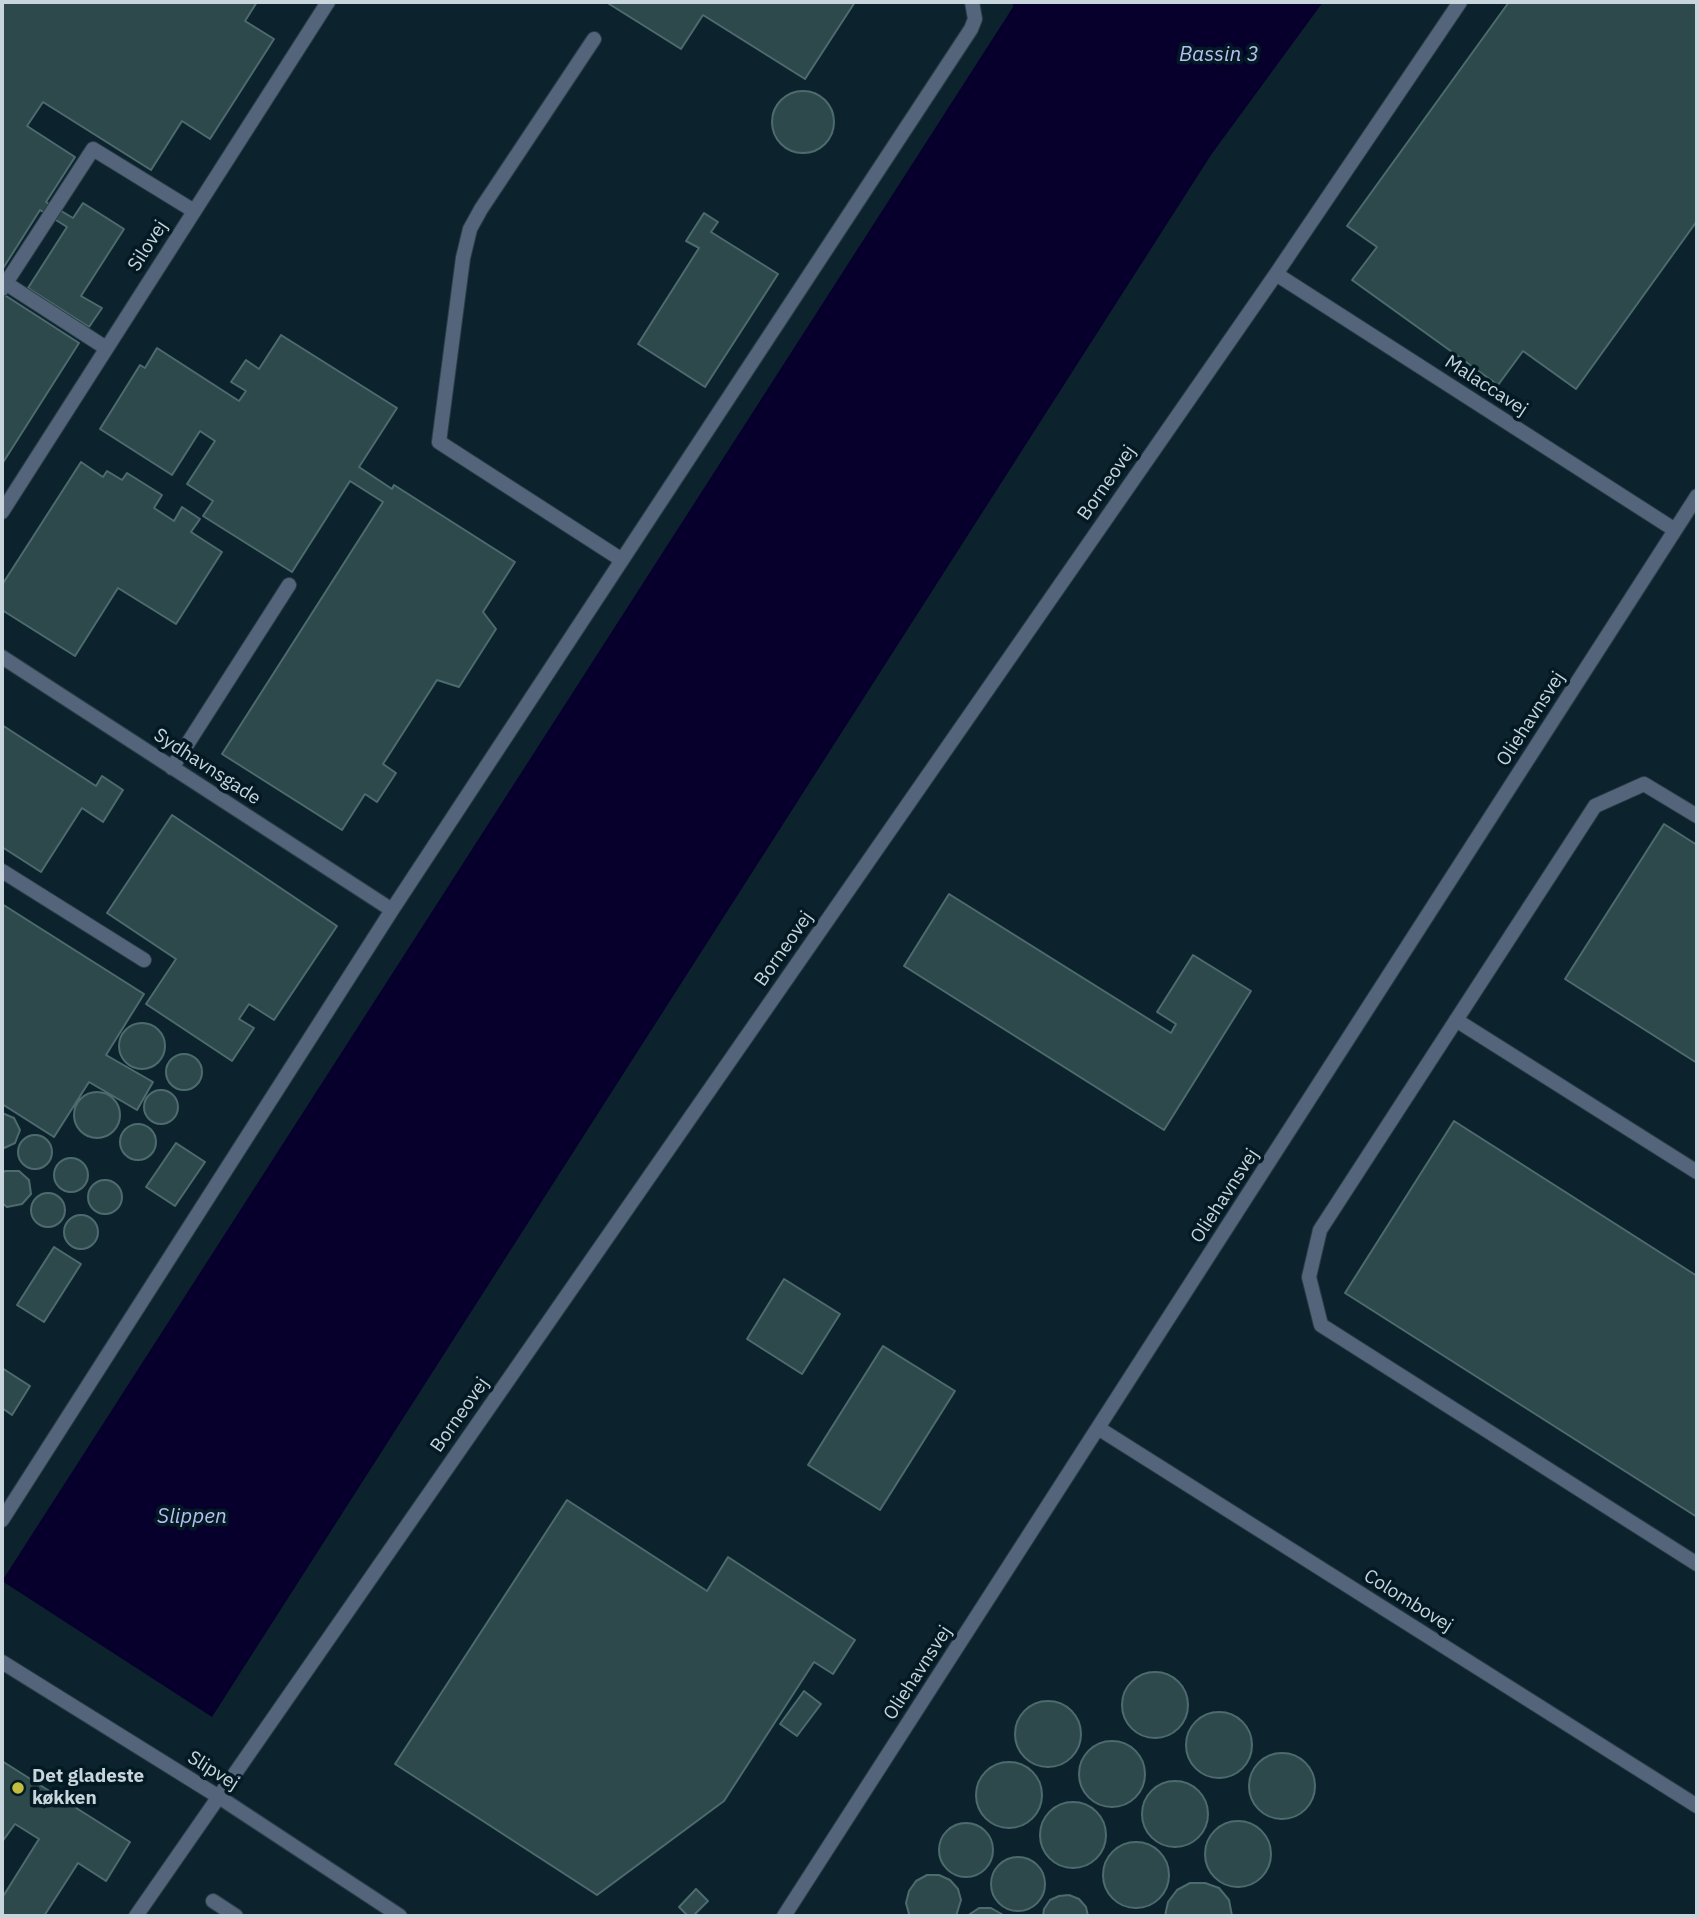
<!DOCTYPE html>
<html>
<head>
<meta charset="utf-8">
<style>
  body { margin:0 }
  #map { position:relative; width:1699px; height:1918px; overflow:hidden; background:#0c232d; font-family:"IBM Plex Sans",sans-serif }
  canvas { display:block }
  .frame { position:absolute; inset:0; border:4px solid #c8d5dc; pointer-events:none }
</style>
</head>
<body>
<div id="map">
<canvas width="1699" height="1918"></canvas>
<div class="frame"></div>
</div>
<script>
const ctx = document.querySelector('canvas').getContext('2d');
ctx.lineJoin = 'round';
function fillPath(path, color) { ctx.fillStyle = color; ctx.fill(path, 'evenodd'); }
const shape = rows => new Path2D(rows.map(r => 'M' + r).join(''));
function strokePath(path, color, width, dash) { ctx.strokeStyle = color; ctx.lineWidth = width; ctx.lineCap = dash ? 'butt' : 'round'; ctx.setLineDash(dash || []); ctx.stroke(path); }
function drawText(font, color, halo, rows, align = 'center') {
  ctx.font = font + ' "IBM Plex Sans",sans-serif'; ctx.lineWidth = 7; ctx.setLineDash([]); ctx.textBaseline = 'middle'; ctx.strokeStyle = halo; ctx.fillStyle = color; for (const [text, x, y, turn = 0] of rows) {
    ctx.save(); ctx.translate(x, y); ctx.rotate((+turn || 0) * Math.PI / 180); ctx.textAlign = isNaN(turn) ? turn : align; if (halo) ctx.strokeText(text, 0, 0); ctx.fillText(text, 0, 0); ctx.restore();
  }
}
fillPath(shape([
  [1013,2,1323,2,1211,155,212,1717,2,1581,1013,7]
]), '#07002d');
const building = shape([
  [2,2,257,2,245,21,274,39,210,139,182,121,151,170,43,102,27,126,75,157,46,202,73,218,83,203,124,229,81,296,102,308,89,327,28,288,67,227,40,210,2,270,2,2],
  [606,2,855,2,805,79,703,15,681,49,606,2],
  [1509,2,1697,2,1697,221,1576,389,1523,351,1498,385,1352,280,1377,247,1347,226,1509,2],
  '772 122a31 31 0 1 1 62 0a31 31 0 1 1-62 0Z',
  [704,213,718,222,711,232,778,274,705,387,638,344,699,248,686,241,704,213],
  [3,294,79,343,2,464,2,296,3,294],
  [281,335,397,408,359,467,392,489,394,485,515,562,483,612,496,629,459,687,437,680,383,764,396,773,377,802,365,794,342,830,222,754,383,502,350,481,292,572,203,516,213,501,187,484,215,441,200,431,172,475,100,429,140,365,145,368,157,348,239,401,246,391,231,382,246,360,259,369,281,335],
  [81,462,103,477,107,471,122,480,127,473,162,495,154,508,174,521,182,507,200,519,191,532,222,552,176,624,118,588,75,656,2,610,2,585,81,462],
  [2,725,96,786,102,776,123,790,103,822,82,808,41,872,2,847,2,725],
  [172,815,337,926,274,1020,249,1004,239,1019,254,1028,232,1061,146,1004,176,959,107,913,172,815],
  [1664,824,1697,845,1697,1063,1565,979,1664,824],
  [949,894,1171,1033,1176,1024,1157,1012,1193,955,1251,991,1164,1130,904,966,949,894],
  [2,904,144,994,106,1055,153,1082,137,1110,89,1082,54,1137,2,1104,2,904],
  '119 1046a23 23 0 1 1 46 0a23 23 0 1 1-46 0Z',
  '166 1072a18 18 0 1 1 36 0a18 18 0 1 1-36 0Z',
  '144 1107a17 17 0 1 1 34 0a17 17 0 1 1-34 0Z',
  '74 1115a23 23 0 1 1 46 0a23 23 0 1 1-46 0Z',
  [2,1113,14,1118,20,1130,15,1143,2,1149,2,1113],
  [1454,1121,1697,1276,1697,1517,1345,1293,1454,1121],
  '120 1142a18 18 0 1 1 36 0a18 18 0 1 1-36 0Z',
  '18 1152a17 17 0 1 1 34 0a17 17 0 1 1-34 0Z',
  [176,1143,205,1162,175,1206,146,1187,176,1143],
  '54 1175a17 17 0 1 1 34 0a17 17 0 1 1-34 0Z',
  [5,1171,19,1171,29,1180,31,1194,22,1204,7,1207,2,1203,2,1174,5,1171],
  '88 1197a17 17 0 1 1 34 0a17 17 0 1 1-34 0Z',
  '31 1210a17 17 0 1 1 34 0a17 17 0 1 1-34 0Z',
  '64 1232a17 17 0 1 1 34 0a17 17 0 1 1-34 0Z',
  [54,1247,81,1264,44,1322,17,1305,54,1247],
  [784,1279,840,1314,802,1374,747,1339,784,1279],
  [883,1346,955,1391,880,1510,808,1465,883,1346],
  [2,1368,30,1386,12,1415,2,1408,2,1368],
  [567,1500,707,1591,728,1557,855,1640,833,1674,814,1662,724,1801,597,1895,395,1764,567,1500],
  '1122 1705a33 33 0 1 1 66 0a33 33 0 1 1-66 0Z',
  [804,1691,821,1704,797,1736,780,1724,804,1691],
  '1015 1734a33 33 0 1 1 66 0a33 33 0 1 1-66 0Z',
  '1186 1745a33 33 0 1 1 66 0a33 33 0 1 1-66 0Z',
  '1079 1774a33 33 0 1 1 66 0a33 33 0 1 1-66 0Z',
  '1249 1786a33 33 0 1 1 66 0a33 33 0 1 1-66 0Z',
  [2,1761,130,1842,106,1881,78,1863,44,1916,2,1916,2,1898,39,1839,15,1824,2,1842,2,1761],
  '976 1795a33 33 0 1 1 66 0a33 33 0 1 1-66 0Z',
  '1142 1814a33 33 0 1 1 66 0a33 33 0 1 1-66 0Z',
  '1040 1835a33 33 0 1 1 66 0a33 33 0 1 1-66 0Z',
  '1205 1854a33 33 0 1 1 66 0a33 33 0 1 1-66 0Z',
  '939 1850a27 27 0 1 1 54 0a27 27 0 1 1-54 0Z',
  '1103 1875a33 33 0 1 1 66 0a33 33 0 1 1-66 0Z',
  '991 1884a27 27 0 1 1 54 0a27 27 0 1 1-54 0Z',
  [927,1875,939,1875,950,1880,958,1889,961,1900,956,1916,911,1916,909,1914,906,1903,909,1891,916,1881,927,1875],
  [1190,1883,1205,1883,1219,1888,1229,1900,1232,1916,1165,1916,1168,1902,1177,1890,1190,1883],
  [696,1889,708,1901,693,1916,688,1916,679,1907,696,1889],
  [1069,1895,1079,1899,1086,1907,1088,1916,1043,1916,1044,1909,1050,1900,1059,1896,1069,1895],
  [979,1908,991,1908,1005,1916,967,1916,979,1908]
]);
fillPath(building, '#2d494c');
strokePath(building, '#4d6b6e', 2);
const lane = shape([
  [594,39,481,209,470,229,463,258,439,442,622,560],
  [7,284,106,348],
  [2,289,93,149,194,211],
  [2,512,328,2],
  [2,657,392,910],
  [172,768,289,585],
  [1697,816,1644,784,1595,806,1320,1230,1309,1277,1321,1325,1697,1564],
  [2,871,144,960],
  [1456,1020,1697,1172],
  [2,1520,392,910,971,29,975,19,972,2],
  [213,1901,236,1916]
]);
const street = shape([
  [1276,274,1675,530],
  [1098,1428,1697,1806],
  [2,1662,219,1797,400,1916],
  [136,1916,1276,274,1460,2],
  [784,1916,1697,496]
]);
strokePath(lane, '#2a3f49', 16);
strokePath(street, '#2a3f49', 16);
strokePath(lane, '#54657b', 14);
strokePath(street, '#54657b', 14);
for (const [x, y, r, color] of [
  [18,1788,7,"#c2bd3f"]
]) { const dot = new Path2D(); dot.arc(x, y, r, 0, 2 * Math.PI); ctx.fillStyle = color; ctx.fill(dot); strokePath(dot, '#031923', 2.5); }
drawText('19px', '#c8d5dc', '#031923', [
  ["Silovej",148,246,-57],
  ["Malaccavej",1486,386,33],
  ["Borneovej",1107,483,-55],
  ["Oliehavnsvej",1531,719,-57],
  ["Sydhavnsgade",207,767,33],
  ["Borneovej",784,949,-55],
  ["Oliehavnsvej",1225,1196,-57],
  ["Borneovej",460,1415,-55],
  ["Colombovej",1408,1601,32],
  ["Oliehavnsvej",918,1673,-57],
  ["Slipvej",213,1771,32]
]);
drawText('bold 19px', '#c8d5dc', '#031923', [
  ["Det gladeste",32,1777],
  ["køkken",32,1799]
], 'left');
drawText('italic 21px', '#b8bff2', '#031923', [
  ["Bassin 3",1219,55],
  ["Slippen",192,1517]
]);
</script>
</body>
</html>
